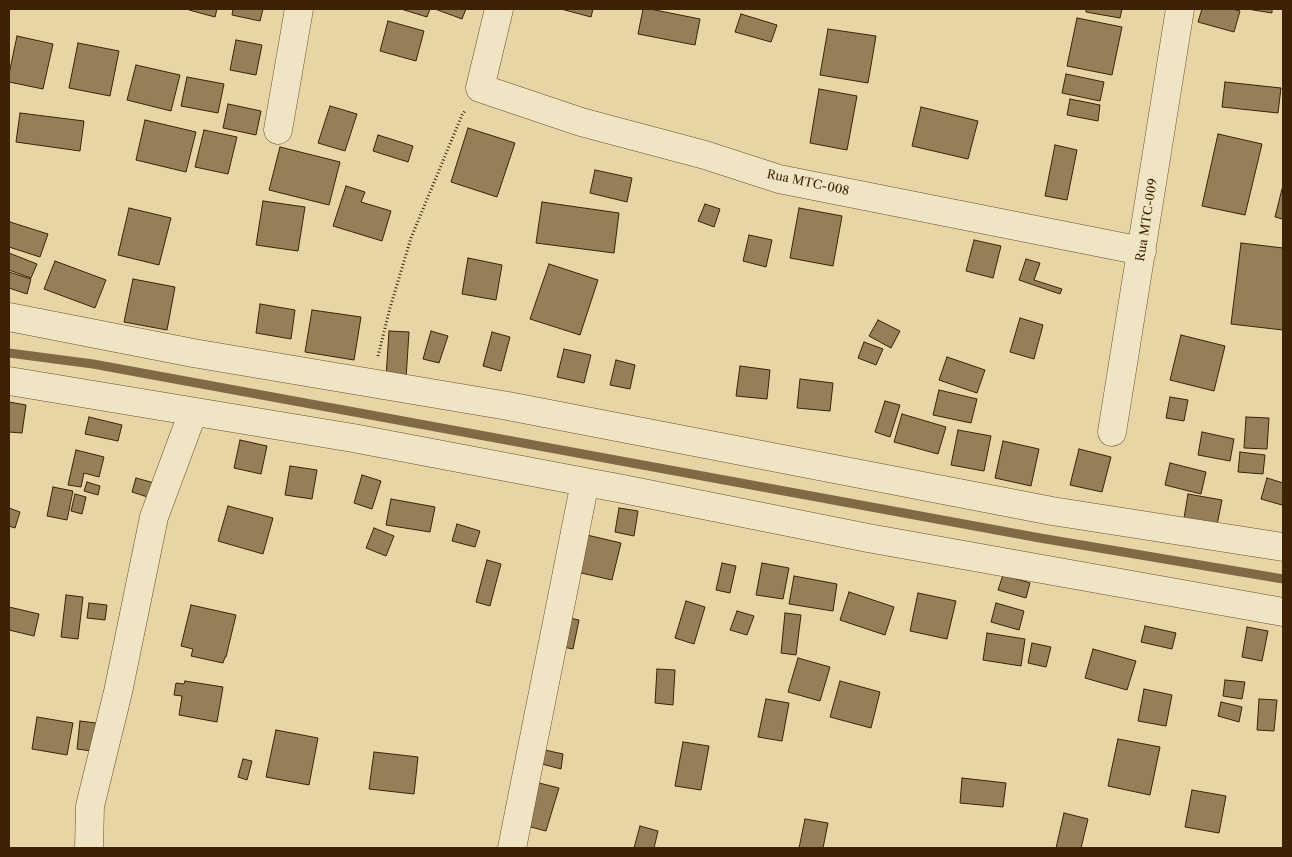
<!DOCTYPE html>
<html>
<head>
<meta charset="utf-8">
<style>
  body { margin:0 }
  #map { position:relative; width:1292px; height:857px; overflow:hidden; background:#e7d5a5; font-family:"Libre Caslon Text",serif }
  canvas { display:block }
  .frame { position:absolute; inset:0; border:10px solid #3d2204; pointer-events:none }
</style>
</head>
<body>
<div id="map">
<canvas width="1292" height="857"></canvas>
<div class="frame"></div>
</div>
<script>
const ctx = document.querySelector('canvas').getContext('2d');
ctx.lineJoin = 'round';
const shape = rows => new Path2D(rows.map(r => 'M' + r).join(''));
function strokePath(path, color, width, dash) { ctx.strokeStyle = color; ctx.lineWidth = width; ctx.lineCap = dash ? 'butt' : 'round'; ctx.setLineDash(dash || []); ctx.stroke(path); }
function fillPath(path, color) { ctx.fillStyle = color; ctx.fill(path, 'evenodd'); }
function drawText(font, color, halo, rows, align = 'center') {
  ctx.font = font + ' "Libre Caslon Text",serif'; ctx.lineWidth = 4.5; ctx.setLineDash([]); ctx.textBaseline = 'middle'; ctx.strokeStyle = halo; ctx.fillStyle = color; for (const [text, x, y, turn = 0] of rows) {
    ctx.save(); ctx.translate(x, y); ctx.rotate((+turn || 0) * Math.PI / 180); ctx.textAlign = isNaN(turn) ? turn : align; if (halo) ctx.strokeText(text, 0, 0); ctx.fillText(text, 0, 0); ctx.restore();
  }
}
strokePath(shape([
  [9,353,93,364,1040,538,1283,579]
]), '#806944', 9);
const building = shape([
  [189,9,217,9,215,17,189,10,189,9],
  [233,9,263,9,260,21,232,15,233,9],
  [401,9,430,9,427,17,401,9],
  [435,9,466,9,462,19,435,9],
  [561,9,593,9,591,17,561,9],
  [643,9,650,9,700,19,695,45,638,34,643,9],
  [1086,9,1122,9,1120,18,1086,12,1086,9],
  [1202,9,1232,9,1240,11,1234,32,1198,22,1202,9],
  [1247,9,1272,9,1272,13,1247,9],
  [741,14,777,25,771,42,735,32,741,14],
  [1077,18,1122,27,1112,75,1067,66,1077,18],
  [388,21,424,31,416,61,380,51,388,21],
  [828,29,876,36,868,83,820,75,828,29],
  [17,36,53,44,43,89,9,82,9,74,17,36],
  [236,40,262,45,256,75,230,70,236,40],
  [78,43,119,51,110,96,69,88,78,43],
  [136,65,180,75,171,111,127,100,136,65],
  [1066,74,1104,82,1100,101,1062,93,1066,74],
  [187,77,224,84,218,113,181,106,187,77],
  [1225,82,1281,88,1278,113,1222,107,1225,82],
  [819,89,857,96,847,150,810,143,819,89],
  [1070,99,1100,105,1098,121,1067,115,1070,99],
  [228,104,261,111,256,135,223,128,228,104],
  [330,106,357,114,345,151,318,143,330,106],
  [921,107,978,121,968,159,912,146,921,107],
  [20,113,84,121,80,151,16,142,20,113],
  [145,120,196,132,186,172,136,160,145,120],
  [468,128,515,143,497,197,451,182,468,128],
  [204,130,237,137,228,174,195,167,204,130],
  [1218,134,1262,144,1245,215,1202,206,1218,134],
  [378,135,413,146,408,162,373,151,378,135],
  [1055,145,1077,150,1067,200,1045,196,1055,145],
  [280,147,340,162,329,205,269,190,280,147],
  [595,170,632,178,627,202,590,193,595,170],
  [346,186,365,192,361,202,391,211,382,241,333,226,346,186],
  [1282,189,1283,189,1283,219,1275,217,1282,189],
  [263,201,305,207,298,251,256,245,263,201],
  [542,202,619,213,614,253,536,243,542,202],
  [705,204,720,209,714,227,698,221,705,204],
  [129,208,171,218,159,265,118,255,129,208],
  [799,208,842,216,833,266,790,258,799,208],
  [10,222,48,234,40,257,9,247,9,225,10,222],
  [749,235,772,240,766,267,743,261,749,235],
  [974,240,1001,246,993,278,966,271,974,240],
  [1241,243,1283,248,1283,330,1231,324,1241,243],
  [9,253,37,264,31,278,9,270,9,253],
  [468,258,502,265,496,300,462,294,468,258],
  [1026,259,1040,263,1034,280,1062,289,1060,294,1019,280,1026,259],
  [55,261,106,280,95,308,44,289,55,261],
  [549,264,598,280,580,335,530,319,549,264],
  [9,272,31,279,27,294,9,288,9,272],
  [133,279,175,287,167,330,124,322,133,279],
  [260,304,295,310,291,339,256,333,260,304],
  [312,310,361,317,354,360,305,352,312,310],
  [1020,318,1043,325,1034,359,1010,352,1020,318],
  [878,320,900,331,891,348,869,336,878,320],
  [389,331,409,332,406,379,386,378,389,331],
  [431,331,448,336,439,363,423,359,431,331],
  [492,332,510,337,501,371,483,366,492,332],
  [1181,335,1225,346,1214,391,1170,380,1181,335],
  [864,342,883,349,876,365,858,358,864,342],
  [564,349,591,355,584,383,557,377,564,349],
  [947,357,985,370,977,393,939,380,947,357],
  [616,360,635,365,630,389,610,385,616,360],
  [740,366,770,370,767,399,736,396,740,366],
  [800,379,833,383,830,411,797,408,800,379],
  [939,390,977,399,971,423,933,415,939,390],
  [1170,397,1188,400,1184,421,1166,418,1170,397],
  [885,401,900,405,890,437,875,432,885,401],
  [9,402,26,405,22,433,9,432,9,402],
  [902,414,946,427,938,454,894,442,902,414],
  [89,417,122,425,118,441,85,434,89,417],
  [1246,417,1269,418,1267,449,1244,448,1246,417],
  [958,430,991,436,984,471,951,465,958,430],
  [1202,432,1234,439,1230,461,1198,455,1202,432],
  [240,440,267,446,261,474,234,468,240,440],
  [1003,441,1039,449,1031,486,995,478,1003,441],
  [1079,449,1111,457,1102,492,1070,485,1079,449],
  [76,450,104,457,99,477,84,473,81,487,68,485,76,450],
  [1240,452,1265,455,1263,474,1238,472,1240,452],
  [1170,463,1206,472,1201,494,1165,485,1170,463],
  [290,466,317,470,312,499,285,495,290,466],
  [362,475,381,481,372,509,354,503,362,475],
  [136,478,158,484,154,499,132,492,136,478],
  [1267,478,1283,483,1283,499,1282,505,1261,499,1267,478],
  [87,482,100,486,98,495,84,491,87,482],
  [53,487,73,491,67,520,47,516,53,487],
  [75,494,86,497,82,514,71,511,75,494],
  [1188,494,1222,500,1217,525,1184,518,1188,494],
  [391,499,435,507,430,532,386,525,391,499],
  [228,506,273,518,263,554,218,541,228,506],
  [9,508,20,512,15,528,9,526,9,508],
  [619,508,638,511,634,536,615,532,619,508],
  [457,524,480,531,475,547,452,541,457,524],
  [374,528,394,536,386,556,366,548,374,528],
  [587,535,621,543,612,580,577,572,587,535],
  [487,560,501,564,490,606,476,602,487,560],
  [722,563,736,566,730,593,716,590,722,563],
  [762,563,789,568,783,599,756,595,762,563],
  [1003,575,1030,583,1026,598,998,590,1003,575],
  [794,576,837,584,833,611,789,604,794,576],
  [849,592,894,607,885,635,840,620,849,592],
  [918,593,956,601,947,639,910,631,918,593],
  [66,595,83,597,78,639,61,637,66,595],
  [686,601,705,607,694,644,675,638,686,601],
  [89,603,107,605,105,620,87,618,89,603],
  [996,603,1024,611,1019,630,991,622,996,603],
  [191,605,236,615,226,657,225,657,223,663,191,656,193,649,181,646,191,605],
  [9,607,39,614,34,636,9,630,9,607],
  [737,611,754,616,747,635,730,630,737,611],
  [785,613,801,615,796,655,781,653,785,613],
  [564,617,579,620,573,649,558,646,564,617],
  [1145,626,1176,633,1172,649,1141,642,1145,626],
  [1247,627,1268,631,1262,661,1242,657,1247,627],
  [987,633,1025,639,1021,666,983,660,987,633],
  [1032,643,1051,647,1046,667,1028,663,1032,643],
  [1093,649,1136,661,1127,690,1085,678,1093,649],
  [798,658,830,667,820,701,788,692,798,658],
  [657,669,675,670,673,705,655,703,657,669],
  [1225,680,1245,682,1242,699,1223,696,1225,680],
  [185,681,223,687,217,722,179,715,182,696,174,695,176,683,184,684,185,681],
  [840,681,880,692,871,728,830,717,840,681],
  [1144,689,1172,695,1166,726,1138,721,1144,689],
  [766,699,789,703,782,741,758,737,766,699],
  [1259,699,1277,700,1274,731,1257,730,1259,699],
  [1221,702,1242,707,1239,722,1218,716,1221,702],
  [37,717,73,723,67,755,32,749,37,717],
  [80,721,104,724,99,752,77,749,80,721],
  [276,730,318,738,309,785,266,777,276,730],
  [1118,739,1160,747,1150,795,1108,786,1118,739],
  [683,742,709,746,701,790,675,786,683,742],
  [545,750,563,754,561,769,542,764,545,750],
  [374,752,418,757,414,794,369,789,374,752],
  [243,759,252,761,247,780,238,777,243,759],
  [962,778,1006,783,1003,807,960,803,962,778],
  [539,783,559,788,546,831,527,826,539,783],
  [1192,790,1226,796,1219,833,1185,827,1192,790],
  [1064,813,1088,819,1081,848,1056,848,1064,813],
  [805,819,828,823,823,848,799,848,805,819],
  [640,826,658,831,654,848,634,848,640,826]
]);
fillPath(building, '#957f58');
strokePath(building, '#3d2204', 1);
const minor = shape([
  [499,9,480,88,581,122,705,155,779,179,1142,251],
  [278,130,299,9],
  [9,317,193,353,508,406,1052,511,1283,547],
  [9,381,353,438,585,482,618,488,868,538,1283,612],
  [1112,432,1180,9],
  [89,848,90,806,118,692,154,517,193,412],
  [512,848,585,482]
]);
strokePath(minor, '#684f2c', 29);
strokePath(shape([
  [378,356,390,308,411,238,462,115,466,110]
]), '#3d2204', 3, [1, 2.5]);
strokePath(minor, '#efe4c4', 28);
drawText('12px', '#3d2204', '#efe4c4', [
  ["Rua MTC-008",808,183,12],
  ["Rua MTC-009",1147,220,-81]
]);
</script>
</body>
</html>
